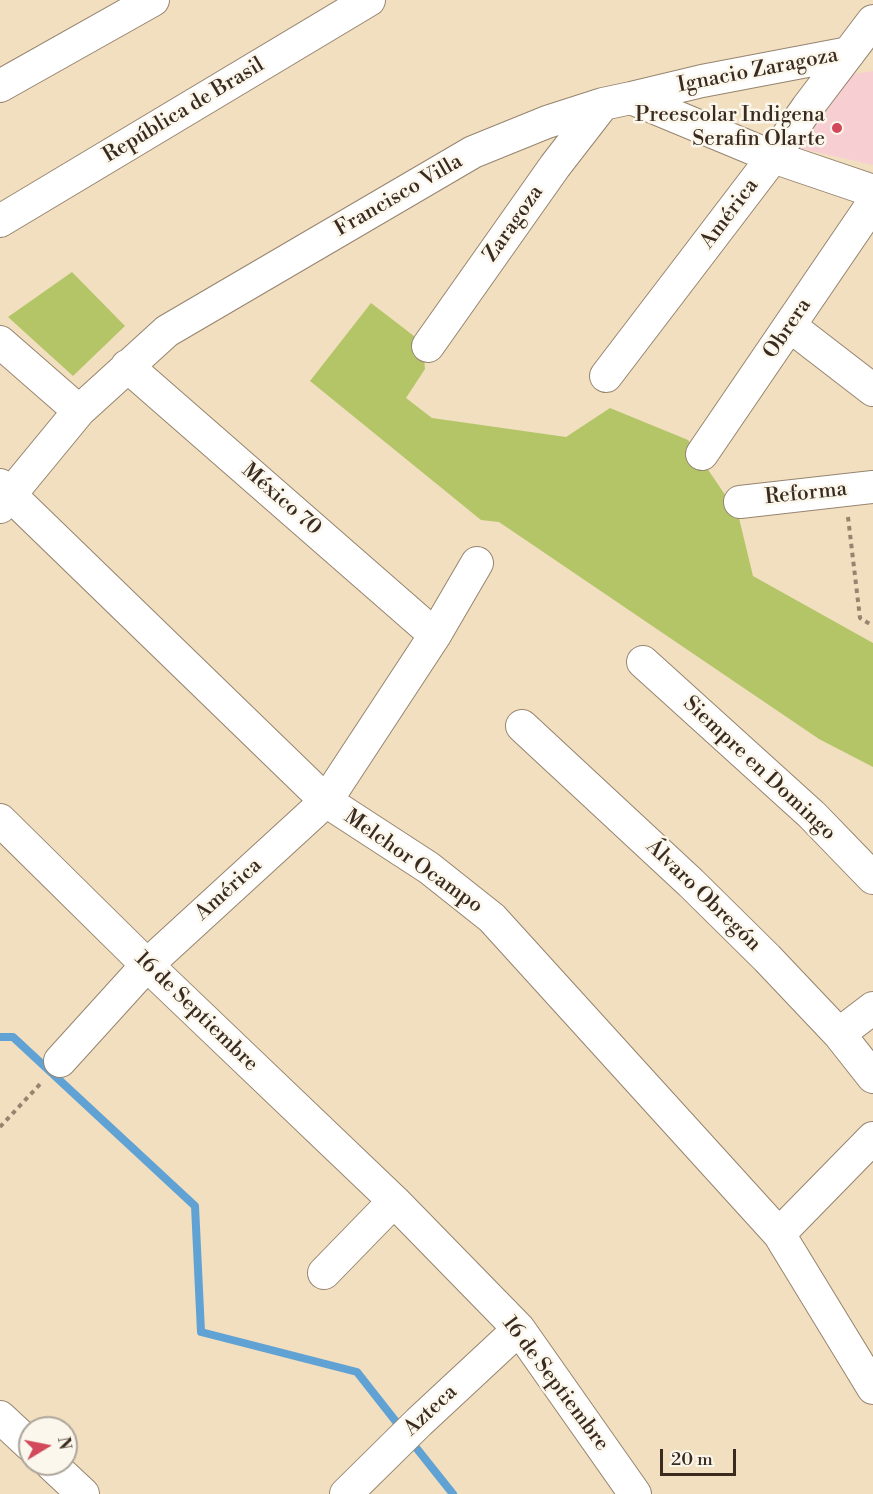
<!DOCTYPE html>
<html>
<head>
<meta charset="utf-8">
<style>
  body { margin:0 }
  #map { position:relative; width:873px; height:1494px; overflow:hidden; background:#f1dfc0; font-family:"Libre Bodoni",serif }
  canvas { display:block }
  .north { position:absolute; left:18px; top:1416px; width:60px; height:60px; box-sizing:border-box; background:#fbf7ec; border:2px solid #aea59a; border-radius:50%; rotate:80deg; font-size:16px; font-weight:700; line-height:24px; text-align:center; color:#3b2a1e }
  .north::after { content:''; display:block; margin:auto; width:21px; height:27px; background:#d1495b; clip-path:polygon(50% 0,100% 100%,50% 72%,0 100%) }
  .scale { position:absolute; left:660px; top:1449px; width:76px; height:27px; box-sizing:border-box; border:3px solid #3b2a1e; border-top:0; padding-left:8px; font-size:18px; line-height:21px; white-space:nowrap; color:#3b2a1e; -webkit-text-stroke:4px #fbf7ec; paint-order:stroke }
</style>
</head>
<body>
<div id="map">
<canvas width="873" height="1494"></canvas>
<div class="north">N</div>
<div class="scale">20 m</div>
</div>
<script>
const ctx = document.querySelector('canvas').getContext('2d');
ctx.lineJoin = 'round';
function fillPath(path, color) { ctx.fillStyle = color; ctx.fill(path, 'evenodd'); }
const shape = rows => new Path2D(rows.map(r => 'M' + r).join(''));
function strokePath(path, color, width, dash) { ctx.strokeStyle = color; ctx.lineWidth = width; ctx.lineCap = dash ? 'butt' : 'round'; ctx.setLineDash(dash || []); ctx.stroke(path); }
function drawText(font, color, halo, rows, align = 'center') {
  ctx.font = font + ' "Libre Bodoni",serif'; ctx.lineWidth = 5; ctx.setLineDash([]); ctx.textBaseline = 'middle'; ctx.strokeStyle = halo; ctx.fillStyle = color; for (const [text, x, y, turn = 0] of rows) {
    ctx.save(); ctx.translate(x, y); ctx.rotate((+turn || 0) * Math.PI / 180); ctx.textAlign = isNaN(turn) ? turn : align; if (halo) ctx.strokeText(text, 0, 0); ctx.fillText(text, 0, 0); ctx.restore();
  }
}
fillPath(shape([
  [873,71,873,165,794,147,834,77]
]), '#f7cfd2');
fillPath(shape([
  [72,272,125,326,73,376,8,317],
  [371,303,423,343,425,369,406,398,432,418,566,437,610,408,688,440,738,514,753,576,873,643,873,767,819,739,499,522,481,520,310,381]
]), '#b4c568');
strokePath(shape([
  [0,1037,13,1037,195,1206,201,1332,357,1372,401,1428],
  [410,1440,453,1494]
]), '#61a2d4', 8);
const minor = shape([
  [0,86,153,0],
  [631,98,702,81,849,53],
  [0,221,369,0],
  [790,326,873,390],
  [0,342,79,411],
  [428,346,555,166,603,104],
  [127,366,435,635],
  [606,376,773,157,807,108,873,21],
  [702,454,873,203],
  [0,485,326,801,429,868,492,918,779,1234,873,1388],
  [740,502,873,487],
  [0,507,79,411,167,331,473,152,547,122,603,104,631,98,773,157,873,191],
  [643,662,812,815,873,878],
  [522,726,691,883,767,958,839,1034,873,1077],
  [0,820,147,965,394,1201,519,1329,635,1494],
  [839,1034,873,1008],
  [60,1061,147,965,326,801,435,635,477,563],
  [779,1234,873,1138],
  [324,1273,394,1201],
  [0,1417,30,1445],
  [51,1464,83,1494],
  [346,1494,419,1422,519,1329]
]);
strokePath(minor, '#96846f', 34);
strokePath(shape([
  [848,517,860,618,873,626],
  [0,1127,42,1082]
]), '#96846f', 4, [4.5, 4.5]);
strokePath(minor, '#fff', 32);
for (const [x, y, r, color] of [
  [837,128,6,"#d1495b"]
]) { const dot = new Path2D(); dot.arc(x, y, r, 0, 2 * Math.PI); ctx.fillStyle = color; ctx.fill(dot); strokePath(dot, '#fbf7ec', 2); }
drawText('21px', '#3b2a1e', '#fbf7ec', [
  ["Ignacio Zaragoza",758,71,-11],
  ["República de Brasil",184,111,-31],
  ["Francisco Villa",399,196,-30],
  ["América",730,214,-53],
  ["Zaragoza",514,224,-55],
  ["Obrera",788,329,-56],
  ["Reforma",806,494,-6],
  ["México 70",281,500,41],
  ["Siempre en Domingo",759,769,43],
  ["Melchor Ocampo",413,862,35],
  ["América",229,890,-42],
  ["Álvaro Obregón",703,896,44],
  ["16 de Septiembre",196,1012,44],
  ["16 de Septiembre",555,1384,53],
  ["Azteca",431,1411,-43]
]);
drawText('21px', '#3b2a1e', '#fbf7ec', [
  ["Preescolar Indigena",825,116],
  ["Serafin Olarte",825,140]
], 'right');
</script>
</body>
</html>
